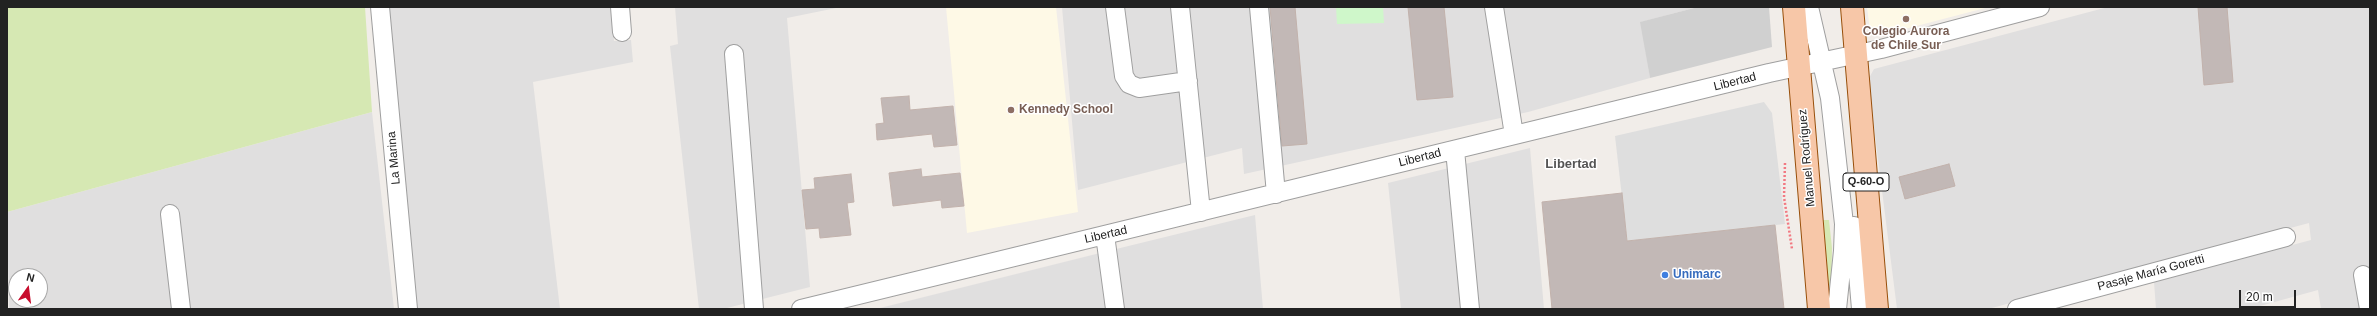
<!DOCTYPE html>
<html>
<head>
<meta charset="utf-8">
<style>
  body { margin:0 }
  #map { position:relative; width:2377px; height:316px; overflow:hidden; background:#f1ede9; font-family:Arial,sans-serif }
  canvas { display:block }
  .frame { position:absolute; inset:0; border:8px solid #222; pointer-events:none }
  .north { position:absolute; left:8px; top:268px; width:40px; height:40px; box-sizing:border-box; background:#fff; border:1px solid #a7a7a7; border-radius:50%; rotate:14deg; font-size:11px; font-weight:700; line-height:16px; text-align:center; color:#222 }
  .north::after { content:''; display:block; margin:auto; width:14px; height:18px; background:#c80c2d; clip-path:polygon(50% 0,100% 100%,50% 72%,0 100%) }
  .scale { position:absolute; left:2239px; top:290px; width:57px; height:18px; box-sizing:border-box; border:2px solid #222; border-top:0; padding-left:5px; font-size:12px; line-height:14px; white-space:nowrap; color:#222; -webkit-text-stroke:3px #fff; paint-order:stroke }
</style>
</head>
<body>
<div id="map">
<canvas width="2377" height="316"></canvas>
<div class="frame"></div>
<div class="north">N</div>
<div class="scale">20 m</div>
</div>
<script>
const ctx = document.querySelector('canvas').getContext('2d');
ctx.lineJoin = 'round';
function fillPath(path, color) { ctx.fillStyle = color; ctx.fill(path, 'evenodd'); }
const shape = rows => new Path2D(rows.map(r => 'M' + r).join(''));
function strokePath(path, color, width, dash) { ctx.strokeStyle = color; ctx.lineWidth = width; ctx.lineCap = dash ? 'butt' : 'round'; ctx.setLineDash(dash || []); ctx.stroke(path); }
function drawText(font, color, halo, rows, align = 'center') {
  ctx.font = font + ' Arial,sans-serif'; ctx.lineWidth = 3; ctx.setLineDash([]); ctx.textBaseline = 'middle'; ctx.strokeStyle = halo; ctx.fillStyle = color; for (const [text, x, y, turn = 0] of rows) {
    ctx.save(); ctx.translate(x, y); ctx.rotate((+turn || 0) * Math.PI / 180); ctx.textAlign = isNaN(turn) ? turn : align; if (halo) ctx.strokeText(text, 0, 0); ctx.fillText(text, 0, 0); ctx.restore();
  }
}
fillPath(shape([
  [389,7,612,7,614,41,631,40,633,62,533,82,560,309,417,309],
  [675,7,841,7,787,18,810,287,723,309,699,309,670,46,678,44],
  [1062,7,1698,7,1641,22,1650,78,1528,112,1244,174,1242,148,1078,190],
  [2108,7,2370,7,2370,309,2321,309,2318,290,2249,309,2156,309,2154,282,2311,240,2309,223,1988,309,1897,309,1868,80,1874,69],
  [372,112,394,309,9,309,7,212],
  [16,276,40,276,40,300,16,300],
  [1530,148,1544,309,1401,309,1388,183],
  [1255,215,1263,309,876,309,1108,251]
]), '#e0dfdf');
fillPath(shape([
  [946,7,1056,7,1078,212,967,233],
  [1867,7,1989,7,1878,36,1870,31]
]), '#fef9e6');
fillPath(shape([
  [1698,7,1769,7,1772,47,1650,78,1640,22]
]), '#d0d0d0');
fillPath(shape([
  [8,7,365,7,372,112,7,212],
  [1821,220,1829,220,1832,248,1831,302,1829,304]
]), '#d6e8b3');
fillPath(shape([
  [1336,7,1383,7,1384,23,1337,24]
]), '#cff7ca');
fillPath(shape([
  [1764,102,1772,113,1785,224,1627,241,1615,136]
]), '#dedede');
const building = shape([
  [1270,7,1295,7,1307,144,1282,146,1270,7],
  [1408,7,1444,7,1453,97,1417,100,1408,7],
  [2198,7,2227,7,2233,82,2204,85,2198,7],
  [909,96,910,110,953,106,957,145,934,147,932,134,877,140,876,124,884,123,881,98,909,96],
  [1949,164,1955,186,1905,199,1899,177,1949,164],
  [921,169,922,177,960,173,964,206,942,208,941,200,893,206,889,173,921,169],
  [851,174,854,202,847,203,851,235,820,238,819,228,806,229,802,190,815,189,814,178,851,174],
  [1622,193,1627,241,1775,225,1784,309,1552,309,1542,202,1622,193]
]);
fillPath(building, '#c2b8b6');
strokePath(building, '#c2b2ac', 1);
const minor = shape([
  [380,7,408,309],
  [620,7,622,32],
  [1115,7,1124,76,1129,84,1139,88,1188,81],
  [1180,7,1201,212],
  [1259,7,1276,194],
  [1494,7,1514,135],
  [1809,7,1830,98,1844,224,1843,251,1837,309],
  [734,54,754,309],
  [1455,150,1470,309],
  [170,214,181,309],
  [1854,226,1861,309],
  [1105,235,1115,309],
  [2363,275,2369,309],
  [801,309,1769,73,1881,49,2040,7],
  [2017,309,2286,237]
]);
const major = shape([
  [1794,7,1819,309],
  [1852,7,1877,309]
]);
strokePath(minor, '#9f9f9f', 20);
strokePath(major, '#974e09', 24);
strokePath(shape([
  [1785,163,1784,197,1792,249]
]), '#f27982', 2.5, [2, 2]);
strokePath(minor, '#fff', 18);
strokePath(major, '#f7c7a8', 22);
for (const [x, y, r, color] of [
  [1906,19,4,"#8d6e63"],
  [1011,110,4,"#8d6e63"],
  [1665,275,4,"#3f7fe0"]
]) { const dot = new Path2D(); dot.arc(x, y, r, 0, 2 * Math.PI); ctx.fillStyle = color; ctx.fill(dot); strokePath(dot, '#fff', 1.5); }
for (const [x, y, w] of [
  [1866,182,46]
]) { const box = new Path2D(); box.roundRect(x - w / 2, y - 9, w, 18, 3); ctx.fillStyle = '#fff'; ctx.fill(box); strokePath(box, '#222', 1); }
drawText('bold 11px', '#222', null, [
  ["Q-60-O",1866,182]
]);
drawText('bold 12px', '#785e54', '#fff', [
  ["Colegio Aurora",1906,32],
  ["de Chile Sur",1906,46],
  ["Kennedy School",1019,110,"left"]
]);
drawText('12px', '#222', '#fff', [
  ["Libertad",1735,82,-14],
  ["La Marina",394,158,-95],
  ["Libertad",1420,158,-14],
  ["Manuel Rodríguez",1807,158,-95],
  ["Libertad",1106,235,-13],
  ["Pasaje María Goretti",2151,273,-15]
]);
drawText('bold 12px', '#366cbe', '#fff', [
  ["Unimarc",1673,275]
], 'left');
drawText('bold 13px', '#555', '#fff', [
  ["Libertad",1571,164]
]);
</script>
</body>
</html>
